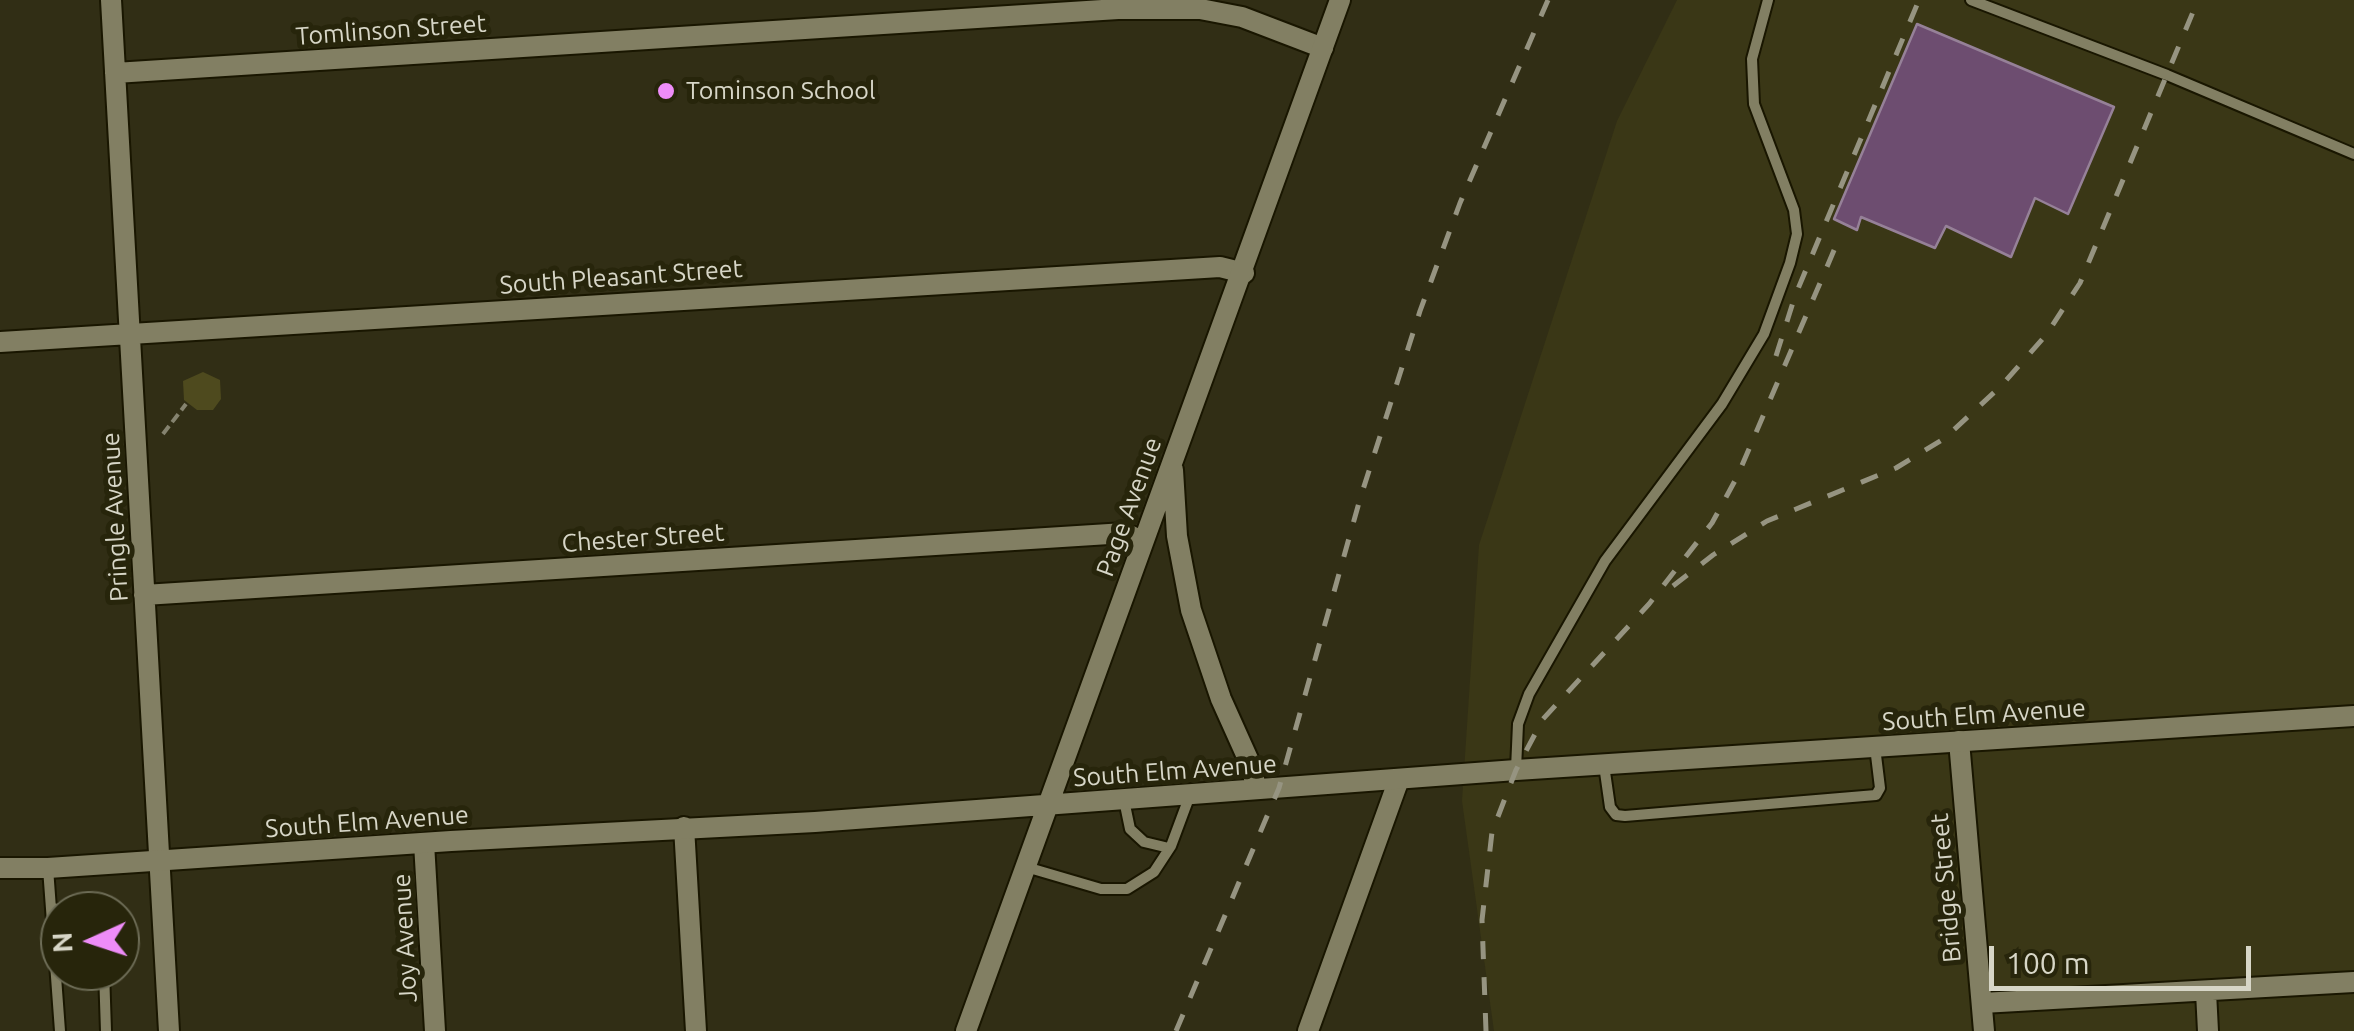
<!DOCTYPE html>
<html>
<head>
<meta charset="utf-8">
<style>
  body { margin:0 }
  #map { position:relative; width:2354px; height:1031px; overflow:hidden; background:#312e15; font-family:Ubuntu,sans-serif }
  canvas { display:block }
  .north { position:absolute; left:40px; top:891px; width:100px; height:100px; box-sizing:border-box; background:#27250b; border:2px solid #6d6c56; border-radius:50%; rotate:267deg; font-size:28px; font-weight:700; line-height:40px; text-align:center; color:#d7d6c7 }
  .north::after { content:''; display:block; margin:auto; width:35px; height:45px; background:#ee8cf8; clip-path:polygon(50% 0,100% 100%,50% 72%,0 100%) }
  .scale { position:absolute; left:1989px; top:946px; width:262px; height:45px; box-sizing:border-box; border:5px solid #d7d6c7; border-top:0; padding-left:12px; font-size:30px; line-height:35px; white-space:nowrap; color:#d7d6c7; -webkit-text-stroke:8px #27250b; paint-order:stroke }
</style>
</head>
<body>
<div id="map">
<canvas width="2354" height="1031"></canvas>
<div class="north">N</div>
<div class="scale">100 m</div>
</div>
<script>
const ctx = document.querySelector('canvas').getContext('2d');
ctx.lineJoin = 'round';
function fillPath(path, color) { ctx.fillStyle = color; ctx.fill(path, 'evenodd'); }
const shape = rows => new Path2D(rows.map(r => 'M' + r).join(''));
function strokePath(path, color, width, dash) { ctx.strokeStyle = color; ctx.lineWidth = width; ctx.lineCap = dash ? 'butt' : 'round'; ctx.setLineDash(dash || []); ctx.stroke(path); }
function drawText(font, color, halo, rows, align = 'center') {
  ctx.font = font + ' Ubuntu,sans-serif'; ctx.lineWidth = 10; ctx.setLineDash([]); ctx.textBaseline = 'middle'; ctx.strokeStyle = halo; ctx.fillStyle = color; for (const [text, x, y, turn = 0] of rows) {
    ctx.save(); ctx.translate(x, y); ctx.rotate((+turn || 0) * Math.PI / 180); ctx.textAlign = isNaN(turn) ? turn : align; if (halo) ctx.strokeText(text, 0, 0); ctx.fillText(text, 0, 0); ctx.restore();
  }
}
fillPath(shape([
  [1677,0,2354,0,2354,1031,1494,1031,1462,801,1479,545,1617,121]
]), '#3a3716');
fillPath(shape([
  [203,372,220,380,221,399,213,410,197,410,184,400,183,381]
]), '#4e4a1e');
const building = shape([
  [1917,24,2114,107,2068,214,2035,198,2011,257,1946,226,1935,248,1861,217,1857,230,1834,219,1917,24]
]);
fillPath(building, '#6d4d70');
strokePath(building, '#968198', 2.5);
const service = shape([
  [1971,0,2167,75,2354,154],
  [1604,765,1610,807,1616,815,1625,816,1876,795,1880,788,1875,747],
  [1516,769,1518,724,1529,694,1605,561,1722,404,1764,334,1790,263,1797,234,1794,210,1754,104,1752,59,1768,0],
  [1124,800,1130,829,1144,842,1169,848],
  [1026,867,1101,889,1127,889,1154,872,1171,846,1190,795],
  [48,868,60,1031],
  [52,909,97,907,101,911],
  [104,971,106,1031]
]);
const minor = shape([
  [111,0,169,1031],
  [115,73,1118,9,1200,9,1242,17,1323,48],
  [0,342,1220,267,1244,273],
  [144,595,1125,533,1142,541],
  [1959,741,1984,1031],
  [684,827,696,1031],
  [424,843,435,1031],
  [2206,992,2208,1031],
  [1982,1003,2354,982],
  [1308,1031,1399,779]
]);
const tertiary = shape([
  [1173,470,1177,536,1191,610,1221,699,1252,768,1256,789],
  [0,868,48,868,451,841,815,822,1516,770,2354,716],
  [966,1031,1340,0]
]);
strokePath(service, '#191600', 14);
strokePath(minor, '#191600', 24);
strokePath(tertiary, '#191600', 24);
strokePath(shape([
  [163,434,186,404]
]), '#85836f', 4, [10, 5]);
strokePath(service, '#827f63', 10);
strokePath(minor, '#827f63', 20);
strokePath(tertiary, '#827f63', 20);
strokePath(shape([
  [1776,356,1795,296,1919,0],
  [1673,586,1713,555,1767,521,1896,468,1945,438,2001,386,2046,335,2080,283,2198,0],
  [1176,1031,1279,788,1360,499,1420,311,1460,203,1548,0],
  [1486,1031,1482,920,1492,832,1516,770,1543,719,1649,604,1712,523,1737,477,1841,234]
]), '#969481', 5, [18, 18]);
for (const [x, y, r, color] of [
  [666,91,10,"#ee8cf8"]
]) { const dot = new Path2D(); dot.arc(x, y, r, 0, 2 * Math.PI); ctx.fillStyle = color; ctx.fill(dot); strokePath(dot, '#27250b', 4); }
drawText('25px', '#d7d6c7', '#27250b', [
  ["Tomlinson Street",391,30,-4],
  ["South Pleasant Street",621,277,-4],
  ["Page Avenue",1129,507,-70],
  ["Pringle Avenue",115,517,-93],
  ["Chester Street",643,538,-4],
  ["South Elm Avenue",1984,715,-4],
  ["South Elm Avenue",1175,771,-4],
  ["South Elm Avenue",367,822,-4],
  ["Bridge Street",1946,888,-95],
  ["Joy Avenue",405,938,-93]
]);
drawText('25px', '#d7d6c7', '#27250b', [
  ["Tominson School",686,91]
], 'left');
</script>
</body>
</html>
